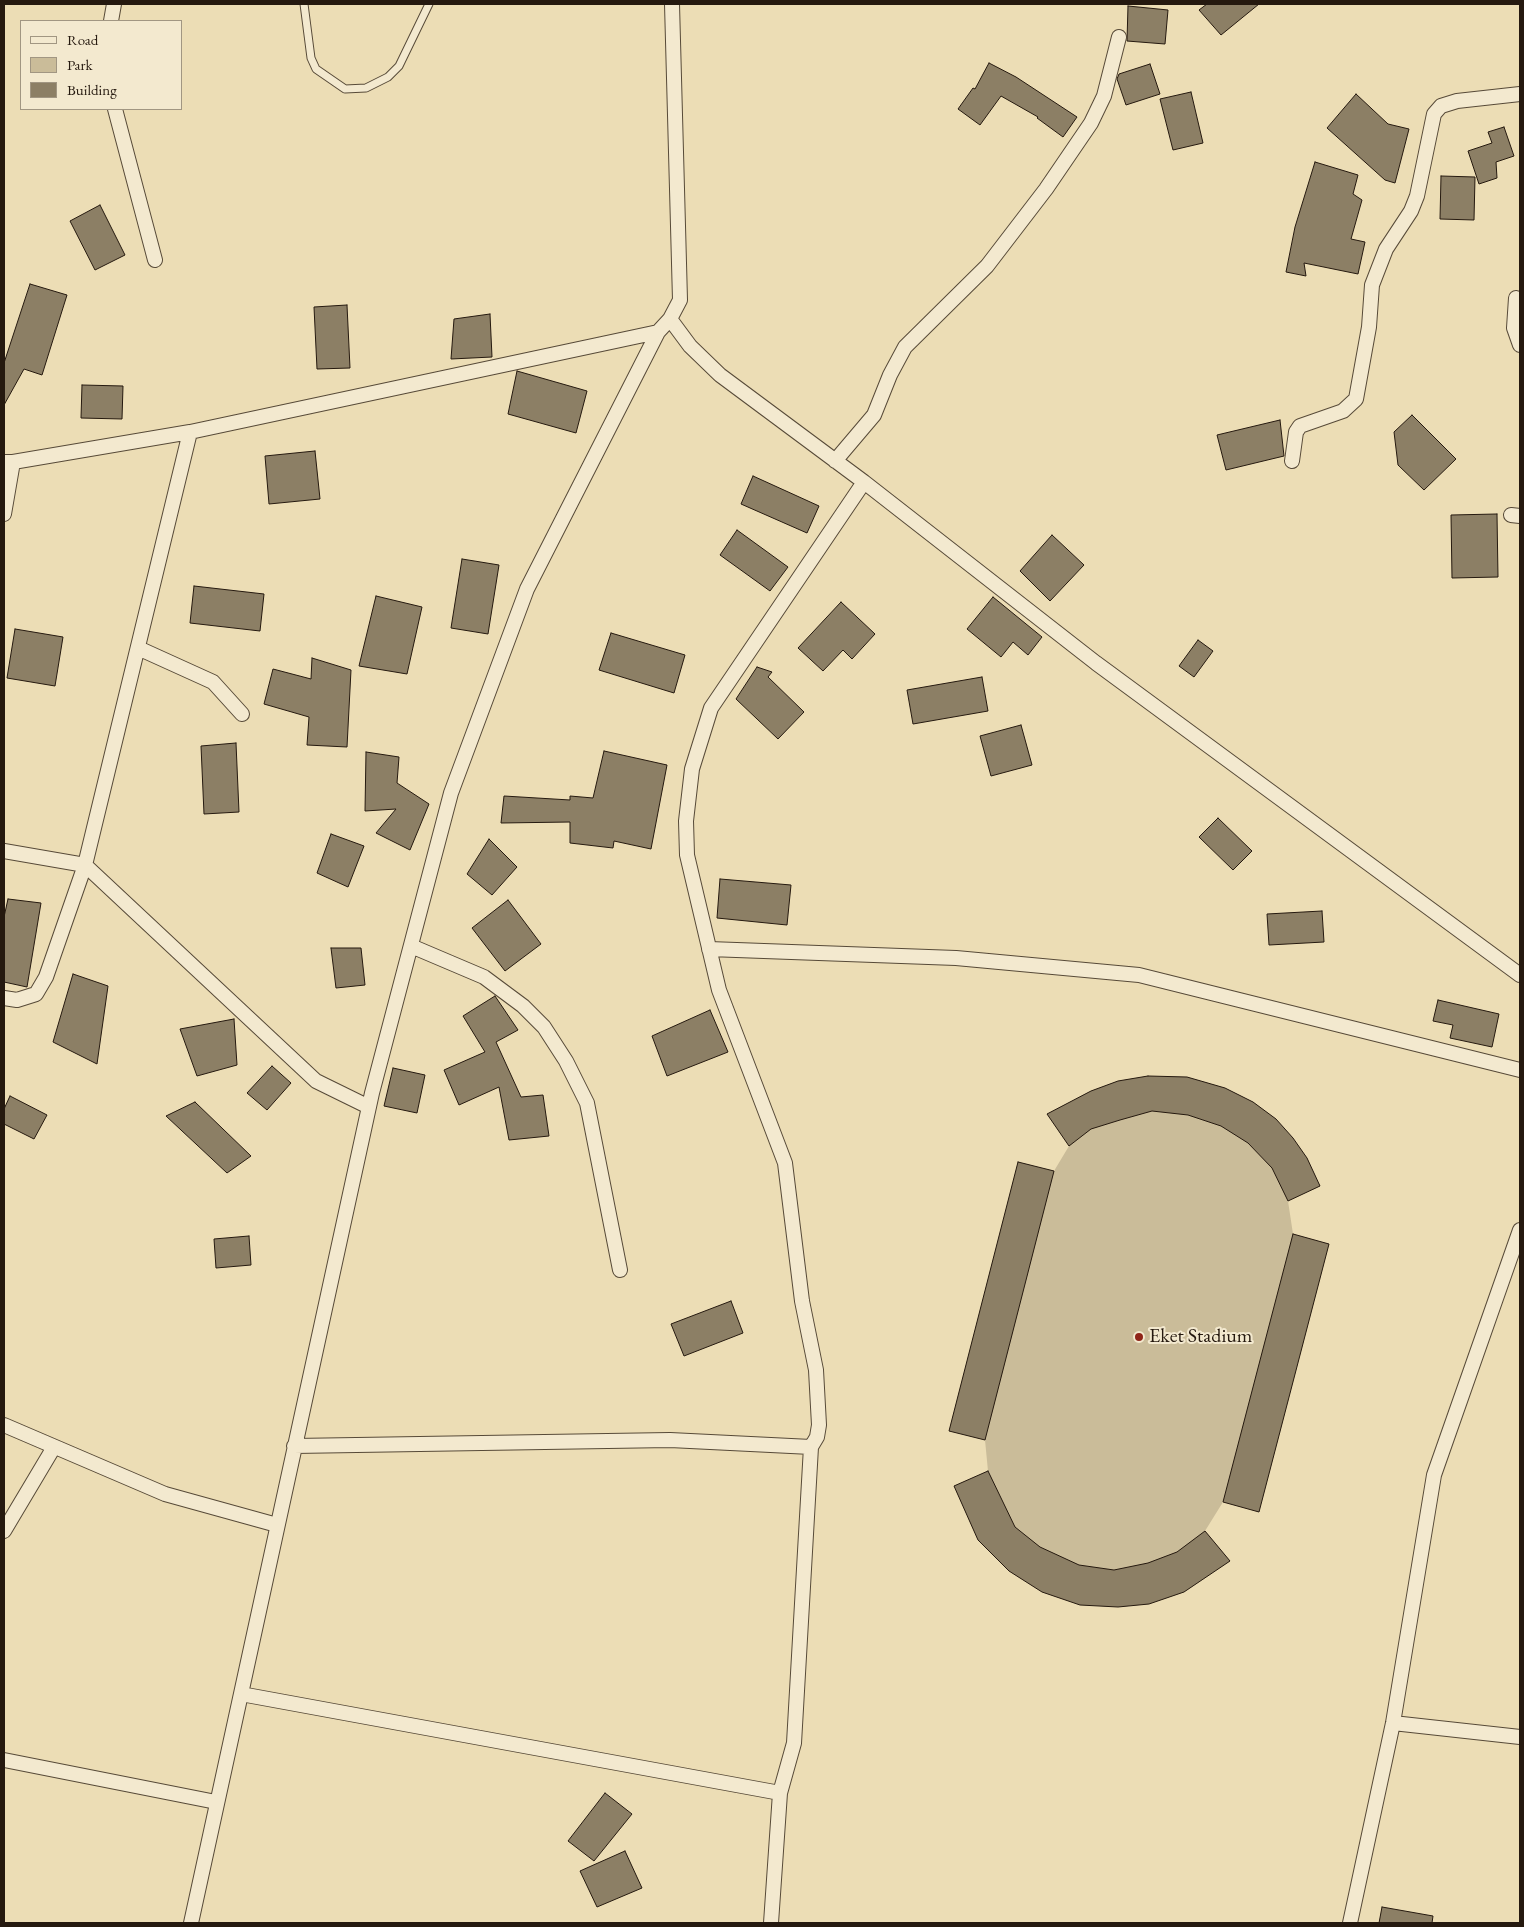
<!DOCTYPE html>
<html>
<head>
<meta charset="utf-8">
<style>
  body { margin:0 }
  #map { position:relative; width:1524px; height:1927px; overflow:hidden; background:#ecddb5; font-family:"EB Garamond",serif }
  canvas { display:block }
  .frame { position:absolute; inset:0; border:5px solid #25190f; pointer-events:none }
  .legend { position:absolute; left:20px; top:20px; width:162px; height:90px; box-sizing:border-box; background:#f3e9cf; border:1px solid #a19682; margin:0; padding:6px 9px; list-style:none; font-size:15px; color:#25190f }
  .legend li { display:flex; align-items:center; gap:10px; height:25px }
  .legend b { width:25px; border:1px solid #a19682 }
</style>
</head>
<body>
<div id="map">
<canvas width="1524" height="1927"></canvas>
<div class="frame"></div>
<ul class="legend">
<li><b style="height:6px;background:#f3e9cf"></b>Road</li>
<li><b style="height:14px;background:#cabc99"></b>Park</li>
<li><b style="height:14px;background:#8c7f65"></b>Building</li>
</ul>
</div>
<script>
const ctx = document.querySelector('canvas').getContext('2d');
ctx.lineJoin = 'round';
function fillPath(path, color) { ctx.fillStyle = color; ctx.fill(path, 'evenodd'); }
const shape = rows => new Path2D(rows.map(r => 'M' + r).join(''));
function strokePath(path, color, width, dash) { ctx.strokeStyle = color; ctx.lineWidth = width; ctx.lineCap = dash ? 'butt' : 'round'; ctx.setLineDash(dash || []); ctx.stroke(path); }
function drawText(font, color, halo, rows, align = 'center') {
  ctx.font = font + ' "EB Garamond",serif'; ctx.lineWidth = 4; ctx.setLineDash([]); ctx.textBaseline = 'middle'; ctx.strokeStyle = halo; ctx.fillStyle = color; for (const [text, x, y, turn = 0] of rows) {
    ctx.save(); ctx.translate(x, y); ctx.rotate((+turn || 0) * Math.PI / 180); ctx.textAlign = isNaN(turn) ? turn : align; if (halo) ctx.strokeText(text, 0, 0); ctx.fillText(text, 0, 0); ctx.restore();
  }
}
fillPath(shape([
  [1148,1076,1187,1077,1225,1088,1253,1102,1276,1119,1307,1158,1320,1186,1288,1201,1293,1234,1329,1244,1259,1512,1223,1502,1205,1531,1230,1561,1184,1592,1149,1604,1118,1607,1080,1605,1042,1592,1009,1571,978,1540,954,1486,988,1471,985,1440,949,1431,1018,1162,1054,1171,1069,1146,1047,1114,1091,1091,1118,1081]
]), '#cabc99');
const building = shape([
  [1207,4,1259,4,1221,35,1199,10,1207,4],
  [1128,6,1168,10,1165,44,1127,41,1128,6],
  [989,63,1016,77,1077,117,1063,137,1037,118,1038,117,1001,96,980,125,958,109,973,88,975,89,989,63],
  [1150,64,1160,94,1126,105,1117,79,1119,74,1150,64],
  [1191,92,1203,143,1173,150,1160,99,1191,92],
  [1356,94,1388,124,1409,129,1395,183,1385,180,1327,128,1356,94],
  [1504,127,1514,156,1496,162,1497,178,1479,184,1468,151,1492,143,1488,132,1504,127],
  [1315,162,1358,175,1353,194,1362,200,1351,239,1365,242,1358,274,1304,263,1306,276,1286,272,1295,227,1315,162],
  [1441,176,1475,177,1474,220,1440,219,1441,176],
  [100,205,125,255,95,270,70,221,100,205],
  [30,284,67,295,42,375,24,369,4,405,4,363,30,284],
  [347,305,350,368,317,369,314,307,347,305],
  [490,314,492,357,451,359,454,319,490,314],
  [517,371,587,391,576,433,508,414,517,371],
  [82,385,123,386,122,419,81,418,82,385],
  [1412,415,1456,459,1424,490,1398,465,1394,432,1412,415],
  [1280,420,1284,456,1226,470,1217,435,1280,420],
  [315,451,320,499,269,504,265,456,315,451],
  [753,476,819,506,807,533,741,504,753,476],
  [1497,514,1498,577,1452,578,1451,515,1497,514],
  [737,530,788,567,770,591,720,555,737,530],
  [1052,535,1084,565,1050,601,1020,571,1052,535],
  [462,559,499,565,488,634,451,628,462,559],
  [194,586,264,594,260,631,190,623,194,586],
  [376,596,422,607,407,674,359,666,376,596],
  [993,597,1042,637,1028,655,1013,642,1001,657,967,629,993,597],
  [841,602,875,634,852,659,843,650,823,671,798,648,841,602],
  [15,629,63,637,55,686,7,678,15,629],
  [611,633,685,655,674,693,599,670,611,633],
  [1198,640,1213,651,1194,677,1179,666,1198,640],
  [312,658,351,670,347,747,307,745,309,717,264,704,273,669,311,679,312,658],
  [757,667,772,672,768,677,804,712,778,739,736,699,757,667],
  [982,677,988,711,913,724,907,690,982,677],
  [1021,725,1032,765,991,776,980,736,1021,725],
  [236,743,239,812,204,814,201,746,236,743],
  [604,751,667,765,651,849,614,841,613,848,570,843,570,822,501,823,504,796,570,800,570,796,593,798,604,751],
  [366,752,399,757,397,783,429,804,410,850,376,833,396,809,365,811,366,752],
  [1218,818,1252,851,1233,870,1199,837,1218,818],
  [331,834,364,846,348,887,317,873,331,834],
  [489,839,517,867,492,895,467,874,489,839],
  [720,879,791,885,787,925,717,918,720,879],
  [8,899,41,903,27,987,4,982,4,917,8,899],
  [508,900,541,944,505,971,472,928,508,900],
  [1322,911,1324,942,1269,945,1267,914,1322,911],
  [331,948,361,948,365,985,336,988,331,948],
  [73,974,108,986,97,1064,53,1042,73,974],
  [495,996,518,1030,496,1042,521,1097,543,1095,549,1136,509,1140,499,1087,459,1105,444,1070,485,1052,463,1016,495,996],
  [1438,1000,1499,1014,1492,1047,1450,1038,1453,1025,1433,1021,1438,1000],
  [710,1010,728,1052,667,1076,652,1036,710,1010],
  [234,1019,237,1065,197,1076,180,1029,234,1019],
  [272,1066,291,1083,267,1110,247,1093,272,1066],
  [393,1068,425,1075,417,1113,384,1106,393,1068],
  [1148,1076,1187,1077,1225,1088,1253,1102,1276,1119,1293,1138,1307,1158,1320,1186,1288,1201,1272,1168,1248,1143,1221,1126,1188,1115,1152,1111,1120,1120,1091,1129,1069,1146,1047,1114,1091,1091,1118,1081,1148,1076],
  [10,1096,47,1115,34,1139,4,1124,4,1109,10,1096],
  [195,1102,251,1156,227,1173,166,1116,195,1102],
  [1018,1162,1054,1171,985,1440,949,1431,1018,1162],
  [1293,1234,1329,1244,1259,1512,1223,1502,1293,1234],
  [249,1236,251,1265,216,1268,214,1239,249,1236],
  [731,1301,743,1333,684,1356,671,1324,731,1301],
  [988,1471,1015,1527,1040,1547,1079,1565,1114,1570,1148,1563,1177,1552,1205,1531,1230,1561,1184,1592,1149,1604,1118,1607,1080,1605,1042,1592,1009,1571,978,1540,954,1486,988,1471],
  [605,1793,632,1814,594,1861,568,1841,605,1793],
  [625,1851,642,1888,597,1907,580,1871,625,1851],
  [1382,1907,1433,1916,1432,1923,1379,1923,1382,1907]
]);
fillPath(building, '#8c7f65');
strokePath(building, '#25190f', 1);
const lane = shape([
  [304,4,311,58,316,69,345,89,366,88,388,77,399,66,429,4]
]);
const street = shape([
  [111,21,114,4],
  [115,109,155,260],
  [1516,298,1514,328,1520,345],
  [670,319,690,346,720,375,864,482,1096,663,1520,975],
  [835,461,874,415,890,375,905,347,987,266,1046,189,1091,123,1104,96,1119,37],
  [1292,461,1296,432,1300,426,1343,411,1356,399,1369,327,1372,285,1386,249,1411,211,1417,196,1434,114,1441,106,1457,101,1520,94],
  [4,462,13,462,190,432,658,332],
  [4,514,13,462],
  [1511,515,1520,516],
  [138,648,213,682,242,714],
  [4,851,85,865,316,1081,369,1107],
  [411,946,484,977,523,1006,544,1027,566,1061,587,1103,620,1270],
  [709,949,956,958,1139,975,1520,1070],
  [4,998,17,1000,36,994,46,977,85,865,190,432],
  [4,1425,165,1494,277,1525],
  [294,1446,670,1440,811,1447,817,1437,819,1425,816,1370,802,1301,785,1163,719,990,687,855,686,821,692,769,711,708,864,482],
  [4,1531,54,1447],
  [241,1694,780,1793,771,1923],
  [1393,1723,1520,1737],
  [4,1760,216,1802],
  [780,1793,794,1743,811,1447],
  [191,1923,372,1093,451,793,527,589,658,332,670,319,680,300,672,4],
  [1350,1923,1393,1723,1434,1475,1520,1230]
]);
strokePath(lane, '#574a38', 9);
strokePath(street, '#574a38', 16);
strokePath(lane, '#f3e9cf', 7);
strokePath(street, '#f3e9cf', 14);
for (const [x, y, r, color] of [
  [1139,1337,5,"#8f2418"]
]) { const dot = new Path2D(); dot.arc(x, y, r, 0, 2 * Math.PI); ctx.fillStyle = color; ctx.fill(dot); strokePath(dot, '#f3e9cf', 2); }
drawText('20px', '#25190f', '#f3e9cf', [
  ["Eket Stadium",1149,1337]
], 'left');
</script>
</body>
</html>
